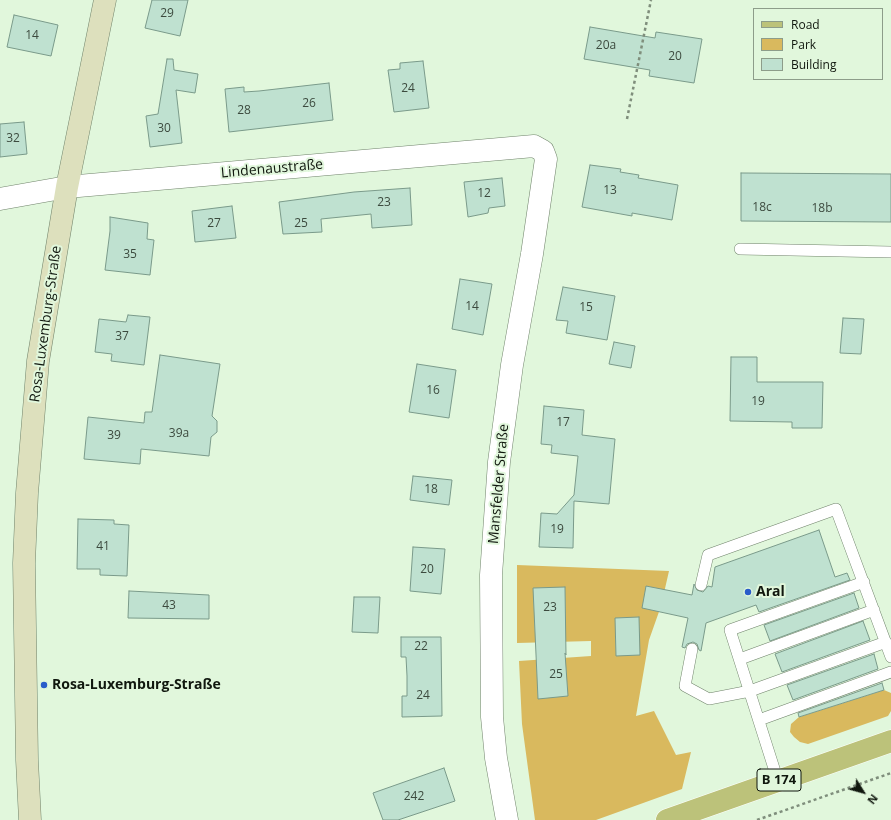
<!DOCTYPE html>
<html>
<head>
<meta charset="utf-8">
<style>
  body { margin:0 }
  #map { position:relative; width:891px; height:820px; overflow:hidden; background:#e1f7dc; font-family:"Open Sans",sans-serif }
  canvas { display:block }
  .legend { position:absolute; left:753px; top:8px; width:130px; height:72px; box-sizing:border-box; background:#e1f7dc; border:1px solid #8d9d8a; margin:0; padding:5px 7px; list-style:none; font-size:12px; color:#10170e }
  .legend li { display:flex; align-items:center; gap:8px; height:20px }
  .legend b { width:20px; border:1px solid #8d9d8a }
  .north { position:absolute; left:843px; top:772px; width:40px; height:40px; -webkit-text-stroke:3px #e1f7dc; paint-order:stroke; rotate:127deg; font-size:11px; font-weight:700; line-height:16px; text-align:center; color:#10170e }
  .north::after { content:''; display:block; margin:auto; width:14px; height:18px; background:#10170e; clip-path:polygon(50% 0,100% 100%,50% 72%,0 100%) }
</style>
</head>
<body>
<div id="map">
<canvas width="891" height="820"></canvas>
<ul class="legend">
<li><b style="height:5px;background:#bcc27a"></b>Road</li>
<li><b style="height:11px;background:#d9b95e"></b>Park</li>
<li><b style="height:11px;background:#bfe1d0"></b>Building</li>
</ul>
<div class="north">N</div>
</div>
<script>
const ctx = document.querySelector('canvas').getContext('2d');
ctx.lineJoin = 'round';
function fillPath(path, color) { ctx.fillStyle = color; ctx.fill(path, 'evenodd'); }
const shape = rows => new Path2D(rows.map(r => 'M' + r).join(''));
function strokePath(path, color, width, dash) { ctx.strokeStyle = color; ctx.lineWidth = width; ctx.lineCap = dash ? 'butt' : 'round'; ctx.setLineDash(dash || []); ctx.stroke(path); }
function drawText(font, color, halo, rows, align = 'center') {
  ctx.font = font + ' "Open Sans",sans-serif'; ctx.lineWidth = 4; ctx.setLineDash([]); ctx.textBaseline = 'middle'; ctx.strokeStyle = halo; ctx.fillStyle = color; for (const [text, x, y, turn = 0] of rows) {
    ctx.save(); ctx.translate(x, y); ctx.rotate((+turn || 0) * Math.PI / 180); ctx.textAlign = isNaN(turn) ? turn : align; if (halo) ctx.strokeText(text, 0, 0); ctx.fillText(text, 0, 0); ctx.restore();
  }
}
fillPath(shape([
  [517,565,669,571,661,606,649,640,636,716,654,711,676,755,691,752,682,789,596,820,535,820,522,724,519,661,591,656,591,641,517,643],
  [884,690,891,693,891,711,888,716,808,744,800,742,794,737,790,732,791,724,799,717]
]), '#d9b95e');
const building = shape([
  [152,0,188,0,180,36,145,28,152,0],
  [14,15,58,25,51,56,7,47,14,15],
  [590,27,655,38,656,32,702,39,694,83,649,76,650,70,584,59,590,27],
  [167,59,173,59,174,70,198,74,195,93,176,90,182,143,150,147,146,116,158,114,167,59],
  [423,61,429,108,394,112,388,70,400,69,400,63,423,61],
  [329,83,333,120,229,132,225,89,244,87,244,92,259,91,329,83],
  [24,122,27,154,0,157,0,124,24,122],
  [590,165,621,169,620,172,639,175,638,178,678,185,672,220,632,213,632,216,582,207,590,165],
  [741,173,891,174,891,222,741,221,741,173],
  [502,178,505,206,489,208,488,213,468,217,464,182,502,178],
  [410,188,412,225,372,228,371,214,321,219,322,232,283,234,279,202,354,192,410,188],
  [232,206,236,238,195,242,192,211,232,206],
  [110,217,148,223,147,239,154,240,150,275,105,270,110,231,110,217],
  [460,279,492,284,483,335,452,329,460,279],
  [563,287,615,296,607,340,566,333,568,321,556,320,563,287],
  [128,315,150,317,144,365,111,361,112,354,95,352,99,319,126,322,128,315],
  [843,318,864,319,861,354,840,353,843,318],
  [614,342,635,346,631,368,609,364,614,342],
  [160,355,220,364,212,416,217,421,217,432,211,437,209,456,141,449,140,464,84,459,88,417,144,423,145,412,152,412,160,355],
  [731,357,757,357,757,382,823,382,822,428,792,428,792,422,730,421,731,357],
  [417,364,456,370,449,418,409,412,417,364],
  [544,406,584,410,582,435,615,439,609,504,574,501,573,548,539,547,541,513,557,514,574,495,578,456,551,453,552,445,541,444,544,406],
  [413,476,452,480,449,505,410,500,413,476],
  [78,519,114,520,114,524,129,525,127,576,100,575,100,569,77,569,78,519],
  [819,530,835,577,847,573,850,580,759,612,756,605,706,623,701,651,699,650,697,644,693,642,687,644,685,648,682,647,688,618,642,608,646,586,692,595,694,584,697,590,703,592,708,586,712,587,715,567,819,530],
  [413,547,445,549,441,594,410,591,413,547],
  [565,587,566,655,565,653,568,696,538,699,533,588,565,587],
  [129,591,209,595,209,619,128,618,129,591],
  [854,593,859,608,770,641,764,625,854,593],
  [354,597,380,597,378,633,352,632,354,597],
  [639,617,640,655,616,656,615,618,639,617],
  [863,621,870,640,782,672,775,654,863,621],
  [401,637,441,637,442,716,402,717,402,696,407,696,407,676,406,657,401,657,401,637],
  [874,654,878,669,793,700,787,685,874,654],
  [882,683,884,690,799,717,798,713,882,683],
  [444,768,455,801,398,820,383,820,373,793,444,768]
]);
fillPath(building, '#bfe1d0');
strokePath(building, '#7a9a8a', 1);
const lane = shape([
  [740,249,891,252],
  [701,585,708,555,836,509,891,657],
  [692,649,685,686,709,699,750,691,886,642],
  [740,659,874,610],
  [759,720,891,672],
  [778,781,730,630,864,582]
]);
const street = shape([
  [0,199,67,187,534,146,543,151,546,159,532,254,512,365,499,462,491,575,492,717,496,758,507,820]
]);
const secondary = shape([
  [30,820,27,760,24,563,27,493,38,361,67,187,105,0]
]);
const primary = shape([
  [667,820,891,741]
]);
strokePath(lane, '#70836b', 12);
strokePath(street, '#70836b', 23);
strokePath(secondary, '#70836b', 23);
strokePath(primary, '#fff', 23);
strokePath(shape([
  [627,119,651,0],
  [757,820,891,773]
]), '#7f8e7c', 2.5, [3, 3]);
strokePath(lane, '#fff', 11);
strokePath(street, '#fff', 22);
strokePath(secondary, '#dde0bd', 22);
strokePath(primary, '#bcc27a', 22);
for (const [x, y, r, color] of [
  [748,592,4,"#295cca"],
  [44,685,4,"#295cca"]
]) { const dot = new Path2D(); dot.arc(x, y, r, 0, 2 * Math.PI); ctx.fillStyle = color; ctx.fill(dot); strokePath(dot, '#e1f7dc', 1.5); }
drawText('12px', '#3c4a3e', null, [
  ["29",167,14],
  ["14",32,36],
  ["20a",606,46],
  ["20",675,57],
  ["24",408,89],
  ["26",309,104],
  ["28",244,111],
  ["30",164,129],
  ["32",13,139],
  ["13",610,191],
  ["12",484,194],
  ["23",384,203],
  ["18c",762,208],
  ["18b",822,209],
  ["27",214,224],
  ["25",301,224],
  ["35",130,255],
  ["14",472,307],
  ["15",586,308],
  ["37",122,337],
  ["16",433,391],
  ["19",758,402],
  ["17",563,423],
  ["39a",179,434],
  ["39",114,436],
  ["18",431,490],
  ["19",557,530],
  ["41",103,547],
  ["20",427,570],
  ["43",169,606],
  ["23",550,608],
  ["22",421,647],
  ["25",556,675],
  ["24",423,696],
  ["242",414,797]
]);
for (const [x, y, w] of [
  [779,780,44]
]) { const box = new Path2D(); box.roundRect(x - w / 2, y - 11, w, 22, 3); ctx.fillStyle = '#e1f7dc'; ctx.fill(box); strokePath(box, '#10170e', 1); }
drawText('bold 13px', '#10170e', null, [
  ["B 174",779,780]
]);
drawText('14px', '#10170e', '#e1f7dc', [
  ["Lindenaustraße",272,169,-5],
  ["Rosa-Luxemburg-Straße",46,324,-82],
  ["Mansfelder Straße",499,484,-85]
]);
drawText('bold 14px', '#10170e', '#e1f7dc', [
  ["Aral",756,592],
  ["Rosa-Luxemburg-Straße",52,685]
], 'left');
</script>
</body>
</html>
